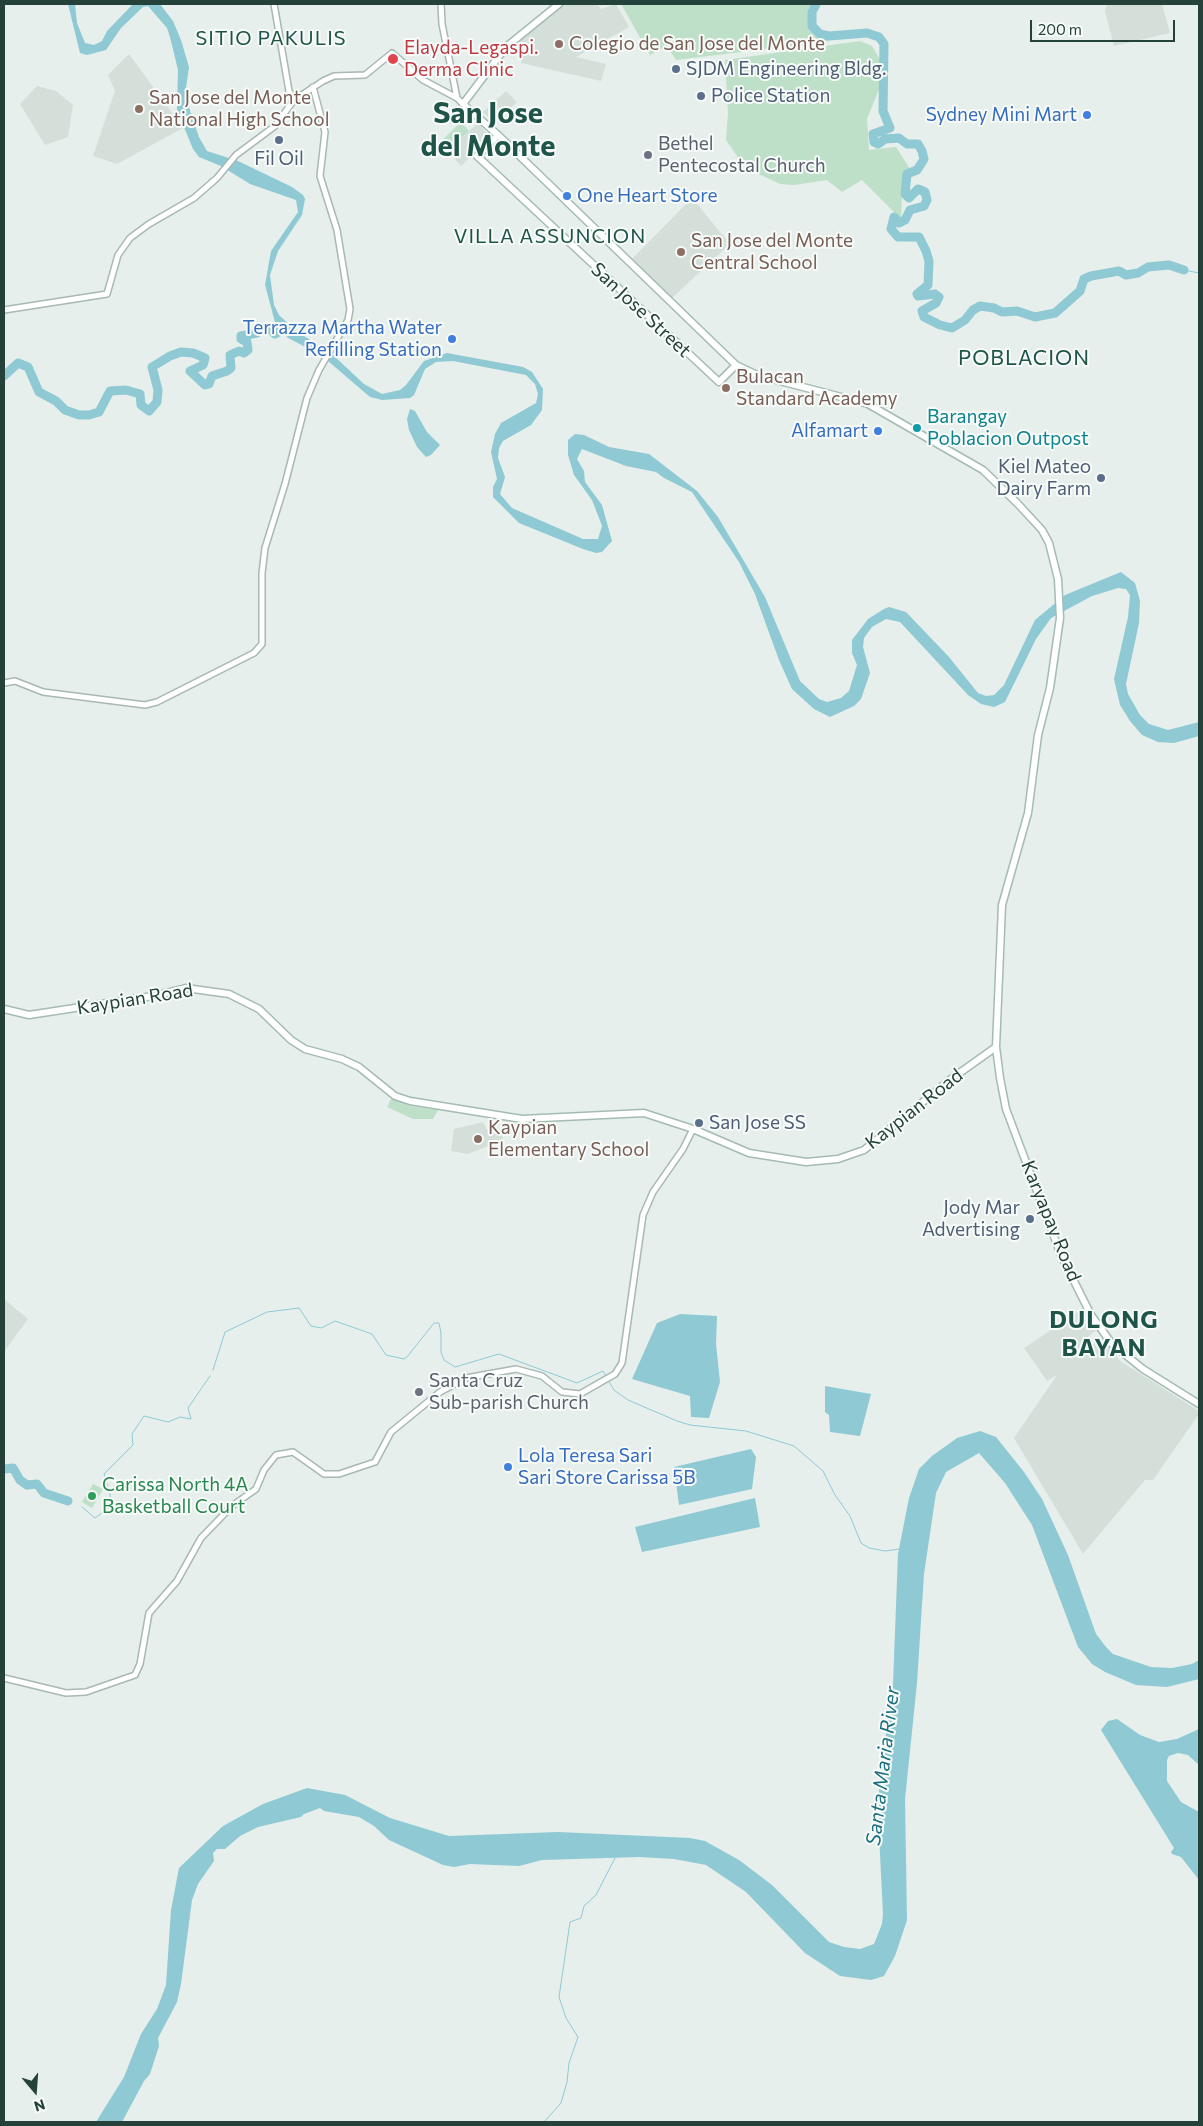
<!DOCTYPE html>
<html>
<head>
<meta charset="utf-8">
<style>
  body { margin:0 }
  #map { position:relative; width:1203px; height:2126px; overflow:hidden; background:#e6efeb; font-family:Commissioner,sans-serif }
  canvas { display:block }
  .frame { position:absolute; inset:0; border:5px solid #24423a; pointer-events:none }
  .north { position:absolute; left:10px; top:2066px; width:50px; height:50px; -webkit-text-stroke:4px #f7fbf9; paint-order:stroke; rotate:162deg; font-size:14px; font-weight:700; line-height:20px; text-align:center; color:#24423a }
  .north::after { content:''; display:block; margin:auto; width:18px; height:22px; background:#24423a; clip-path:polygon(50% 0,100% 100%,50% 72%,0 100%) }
  .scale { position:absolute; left:1030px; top:20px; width:145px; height:22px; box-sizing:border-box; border:2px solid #24423a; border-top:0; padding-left:6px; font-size:15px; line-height:18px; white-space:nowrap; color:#24423a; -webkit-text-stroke:4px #f7fbf9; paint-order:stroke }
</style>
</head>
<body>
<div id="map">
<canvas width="1203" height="2126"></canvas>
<div class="frame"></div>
<div class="north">N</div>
<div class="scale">200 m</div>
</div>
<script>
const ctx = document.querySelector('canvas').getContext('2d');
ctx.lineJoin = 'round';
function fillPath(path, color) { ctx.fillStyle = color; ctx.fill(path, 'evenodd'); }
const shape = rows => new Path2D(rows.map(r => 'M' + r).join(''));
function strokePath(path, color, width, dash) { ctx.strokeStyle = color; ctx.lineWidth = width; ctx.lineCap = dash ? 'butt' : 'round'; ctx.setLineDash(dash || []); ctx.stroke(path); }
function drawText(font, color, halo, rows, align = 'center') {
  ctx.font = font + ' Commissioner,sans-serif'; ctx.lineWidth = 4; ctx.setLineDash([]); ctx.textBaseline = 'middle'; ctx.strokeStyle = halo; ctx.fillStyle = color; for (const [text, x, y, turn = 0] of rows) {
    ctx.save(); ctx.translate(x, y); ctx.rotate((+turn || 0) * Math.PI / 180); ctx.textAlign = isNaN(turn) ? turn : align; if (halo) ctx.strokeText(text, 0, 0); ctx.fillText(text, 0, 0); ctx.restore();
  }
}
fillPath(shape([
  [564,4,597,4,601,9,616,4,629,27,576,57,606,64,601,81,521,63,525,49,517,41],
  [1107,4,1162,4,1170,33,1114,46,1105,11],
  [129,54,183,128,117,164,93,156,115,91,108,75],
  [37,86,56,91,73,105,68,137,45,145,20,104],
  [506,91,517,102,494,123,483,112],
  [478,123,491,138,461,166,448,151],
  [692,198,730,244,672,298,632,259],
  [483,1122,487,1130,503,1132,502,1147,488,1146,468,1154,451,1151,454,1129],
  [4,1299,28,1319,4,1352],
  [1084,1308,1098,1329,1085,1339,1090,1347,1103,1337,1120,1361,1199,1411,1199,1414,1153,1480,1145,1480,1083,1554,1014,1438,1057,1375,1047,1381,1024,1348]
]), '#d4dfda');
fillPath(shape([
  [621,4,812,4,808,9,809,28,830,41,676,60,667,46,650,55],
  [860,41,872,46,880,60,880,87,867,119,869,150,896,147,910,169,903,175,901,219,862,180,842,192,827,180,794,185,780,184,750,170,739,159,726,140,728,113,725,60],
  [461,122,469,131,451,148,442,140],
  [392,1097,410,1106,438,1110,433,1119,413,1119,387,1107],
  [93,1484,103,1489,92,1508,82,1502]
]), '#bfe0c8');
fillPath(shape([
  [68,4,75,4,77,23,85,43,94,45,102,41,107,31,133,4,160,4,173,21,181,40,189,67,186,88,190,111,199,137,207,151,238,161,292,187,303,195,305,199,302,215,278,251,270,275,274,305,279,315,295,330,333,355,364,384,382,394,400,390,406,385,424,361,447,353,523,367,532,372,543,389,542,410,531,425,503,441,499,448,498,458,505,477,500,494,512,508,583,539,598,539,602,526,599,518,592,500,574,475,568,455,568,440,575,434,584,435,609,447,649,454,697,491,718,517,765,597,800,681,819,699,827,702,841,698,849,691,857,665,852,653,852,640,868,619,884,609,889,607,906,612,949,657,978,693,986,696,994,695,1004,685,1035,620,1065,595,1121,572,1135,583,1140,601,1139,623,1126,684,1128,694,1140,715,1149,724,1168,730,1199,722,1199,736,1174,743,1158,742,1142,735,1130,721,1120,705,1114,679,1128,617,1130,595,1126,589,1118,588,1092,596,1051,618,1036,639,1005,702,994,707,981,704,968,695,900,622,886,619,872,627,864,638,863,647,870,673,861,699,854,706,830,717,814,709,792,689,779,660,755,594,739,562,692,492,664,478,656,472,626,466,582,449,577,459,584,471,585,482,602,505,612,541,602,552,596,553,583,549,519,523,493,497,493,487,497,479,491,452,495,434,501,423,536,403,538,394,535,384,526,375,453,361,436,362,425,369,414,395,410,398,382,400,370,397,321,355,288,338,275,322,265,285,271,251,298,212,296,200,250,184,221,166,199,157,193,149,177,110,178,70,170,37,167,28,148,6,143,7,121,28,106,50,87,55,80,53],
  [410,409,415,411,427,432,440,445,431,455,426,457,417,447,409,430,407,419],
  [680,1314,717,1316,716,1344,720,1382,709,1418,691,1417,690,1396,632,1379,657,1323],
  [825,1386,871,1394,860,1436,830,1432,829,1415,825,1412],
  [980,1431,996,1437,1024,1472,1042,1499,1068,1555,1096,1634,1106,1647,1113,1654,1151,1667,1172,1668,1192,1664,1199,1660,1199,1679,1167,1687,1136,1685,1105,1672,1092,1664,1078,1647,1032,1525,1005,1483,979,1453,946,1472,936,1493,924,1574,917,1683,905,1799,907,1920,895,1956,884,1976,871,1980,840,1976,805,1953,746,1892,706,1865,674,1859,639,1857,542,1860,519,1866,470,1864,454,1867,443,1865,389,1840,374,1826,359,1817,324,1811,320,1808,304,1814,301,1817,258,1827,240,1836,225,1849,217,1849,213,1853,214,1861,198,1884,192,1900,181,1984,177,2002,158,2038,159,2046,150,2074,144,2081,122,2122,96,2122,124,2077,141,2034,157,2009,166,1985,171,1910,179,1868,223,1826,263,1804,307,1788,345,1795,390,1818,449,1836,558,1832,690,1838,705,1841,739,1860,772,1885,829,1942,844,1947,860,1949,874,1944,882,1924,883,1914,879,1834,879,1783,893,1684,898,1554,909,1498,919,1469,932,1456,957,1438],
  [751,1449,756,1457,752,1489,679,1505,674,1467],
  [755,1498,760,1527,642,1552,635,1527],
  [1117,1719,1140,1735,1159,1742,1177,1739,1199,1729,1199,1765,1188,1755,1178,1753,1169,1756,1167,1760,1167,1781,1181,1802,1199,1812,1199,1880,1181,1857,1172,1854,1171,1852,1174,1848,1101,1730,1108,1721]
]), '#8ec9d4');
strokePath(shape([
  [1184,270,1199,273],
  [213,1370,225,1332,267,1312,299,1308,311,1326,321,1328,335,1321,372,1334,386,1355,404,1359,407,1357,434,1323,439,1323,441,1333,441,1352,444,1360,455,1367,499,1354,577,1383,603,1371,606,1376],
  [608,1380,614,1390,628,1400,677,1421,690,1425,746,1431,794,1446,823,1471,835,1495,850,1516,861,1543,869,1548,885,1551,900,1549],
  [82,1507,95,1518,110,1507,110,1494,104,1474,133,1445,132,1434,144,1416,168,1422,180,1417,191,1419,188,1408,210,1376],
  [544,2122,561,2103,567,2082,569,2063,578,2037,566,2018,559,1997,570,1922,581,1918,584,1906,596,1895,615,1858]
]), '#8ec9d4', 1);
strokePath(shape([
  [816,4,812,12,812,26,820,34,829,36,867,33,879,37,884,44,883,111,890,128,873,134,874,142,878,144,885,139,899,138,907,144,918,144,922,151,924,159,921,164,917,170,907,174,905,194,909,198,918,189,925,192,927,200,924,206,910,210,905,220,899,223,894,217,891,229,898,237,919,237,926,251,929,261,928,285,917,294,918,296,935,294,939,297,936,303,922,311,924,317,940,325,952,328,965,320,973,310,980,306,994,308,1002,312,1017,311,1035,317,1055,313,1080,291,1084,279,1091,276,1119,271,1126,275,1138,273,1148,267,1169,265,1184,270],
  [4,376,18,363,28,367,39,392,56,401,65,410,79,415,89,415,99,412,110,391,126,390,140,394,141,405,149,411,157,402,158,390,152,367,170,356,181,352,193,353,205,358,203,365,190,371,205,385,209,384,212,376,227,371,231,368,230,355,239,351,244,353,248,350,247,342,241,339,241,336,257,333,263,328,269,328,275,334,286,328],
  [4,1469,13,1468,20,1480,27,1485,37,1484,44,1493,68,1501]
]), '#8ec9d4', 9);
const tertiary = shape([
  [274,4,289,91,294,100],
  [441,4,442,24,457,98],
  [4,310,107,294,118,255,130,238,149,224,194,198,217,178,236,155,275,126,294,100,323,81,334,76,365,75,392,53,423,80,457,98,463,104],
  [4,683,15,681,43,692,145,705,157,702,254,653,262,644,262,573,265,548,285,484,307,398,319,370,348,320,350,309,337,230,320,176,325,132,313,87],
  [4,1678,66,1693,86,1692,135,1675,140,1664,149,1613,177,1581,201,1538,232,1506,256,1489,264,1470,276,1455,293,1452,324,1474,339,1474,375,1462,391,1432,440,1392,466,1378,516,1369,542,1376,562,1392,580,1394,615,1374,622,1363,643,1215,653,1192,683,1149,693,1129]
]);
const secondary = shape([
  [559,4,506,47,463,104,498,135,736,365,757,375,868,404,983,470,1018,504,1042,530,1049,543,1058,579,1060,618,1050,688,1038,735,1028,813,1002,905,996,1047,1000,1078,1006,1109,1061,1255,1091,1315,1112,1344,1143,1369,1199,1404],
  [498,135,477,156,719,382,736,365],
  [4,1009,29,1015,153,996,186,988,229,994,259,1009,291,1040,305,1049,342,1059,359,1067,395,1096,410,1101,522,1119,644,1113,693,1129,749,1153,806,1162,838,1159,864,1150,951,1079,996,1047]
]);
strokePath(tertiary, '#a8b8b2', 8);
strokePath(secondary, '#a4bbb3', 9);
strokePath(tertiary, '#fff', 5);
strokePath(secondary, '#fff', 6);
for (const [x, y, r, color] of [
  [559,44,5,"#8d6e63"],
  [393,59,6,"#e0444e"],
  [676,69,5,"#5c6f8a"],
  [701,96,5,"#5c6f8a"],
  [139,109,5,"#8d6e63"],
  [1087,115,5,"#3f7fe0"],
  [279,140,5,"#5c6f8a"],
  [648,155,5,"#6b7280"],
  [567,196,5,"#3f7fe0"],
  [681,252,5,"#8d6e63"],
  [452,339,5,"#3f7fe0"],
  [726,388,5,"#8d6e63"],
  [917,428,5,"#0f9aa8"],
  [878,431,5,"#3f7fe0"],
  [1101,478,5,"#5c6f8a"],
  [699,1123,5,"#5c6f8a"],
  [478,1139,5,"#8d6e63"],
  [1030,1219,5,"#5c6f8a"],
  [419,1392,5,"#6b7280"],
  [508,1467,5,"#3f7fe0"],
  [92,1496,5,"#2e9e5b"]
]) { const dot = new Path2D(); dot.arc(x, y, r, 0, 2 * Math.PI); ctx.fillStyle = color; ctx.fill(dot); strokePath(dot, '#f7fbf9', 2); }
drawText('19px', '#785e54', '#f7fbf9', [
  ["Colegio de San Jose del Monte",569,44],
  ["San Jose del Monte",149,98],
  ["National High School",149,120],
  ["San Jose del Monte",691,241],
  ["Central School",691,263],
  ["Bulacan",736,377],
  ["Standard Academy",736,399],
  ["Kaypian",488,1128],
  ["Elementary School",488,1150]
], 'left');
drawText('19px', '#be3a42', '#f7fbf9', [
  ["Elayda-Legaspi.",404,48],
  ["Derma Clinic",404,70]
], 'left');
drawText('19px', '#4e5e75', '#f7fbf9', [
  ["SJDM Engineering Bldg.",686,69],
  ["Police Station",711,96],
  ["Fil Oil",279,159,"center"],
  ["Kiel Mateo",1091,467,"right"],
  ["Dairy Farm",1091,489,"right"],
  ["San Jose SS",709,1123],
  ["Jody Mar",1020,1208,"right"],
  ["Advertising",1020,1230,"right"]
], 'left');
drawText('19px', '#366cbe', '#f7fbf9', [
  ["Sydney Mini Mart",1077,115],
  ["One Heart Store",577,196,"left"],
  ["Terrazza Martha Water",442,328],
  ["Refilling Station",442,350],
  ["Alfamart",868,431],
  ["Lola Teresa Sari",518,1456,"left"],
  ["Sari Store Carissa 5B",518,1478,"left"]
], 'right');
drawText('19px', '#5b616d', '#f7fbf9', [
  ["Bethel",658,144],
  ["Pentecostal Church",658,166],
  ["Santa Cruz",429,1381],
  ["Sub-parish Church",429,1403]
], 'left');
drawText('19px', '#24423a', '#f7fbf9', [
  ["San Jose Street",641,310,43],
  ["Kaypian Road",135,999,-9],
  ["Kaypian Road",914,1109,-38],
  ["Karyapay Road",1051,1221,68]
]);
drawText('19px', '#0d838f', '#f7fbf9', [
  ["Barangay",927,417],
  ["Poblacion Outpost",927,439]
], 'left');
drawText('19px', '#27864d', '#f7fbf9', [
  ["Carissa North 4A",102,1485],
  ["Basketball Court",102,1507]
], 'left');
ctx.letterSpacing = '1px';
drawText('20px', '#1f5548', '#f7fbf9', [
  ["SITIO PAKULIS",271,38],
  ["VILLA ASSUNCION",550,236]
]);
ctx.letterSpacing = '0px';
drawText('italic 20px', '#1c6f80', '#f7fbf9', [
  ["Santa Maria River",883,1766,-83]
]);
ctx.letterSpacing = '1px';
drawText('21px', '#1f5548', '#f7fbf9', [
  ["POBLACION",1024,358]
]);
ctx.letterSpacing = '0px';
ctx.letterSpacing = '1px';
drawText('bold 24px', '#1f5548', '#f7fbf9', [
  ["DULONG",1104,1320],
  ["BAYAN",1104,1348]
]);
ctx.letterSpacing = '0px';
drawText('bold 29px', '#1f5548', '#f7fbf9', [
  ["San Jose",488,113],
  ["del Monte",488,146]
]);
</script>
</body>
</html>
